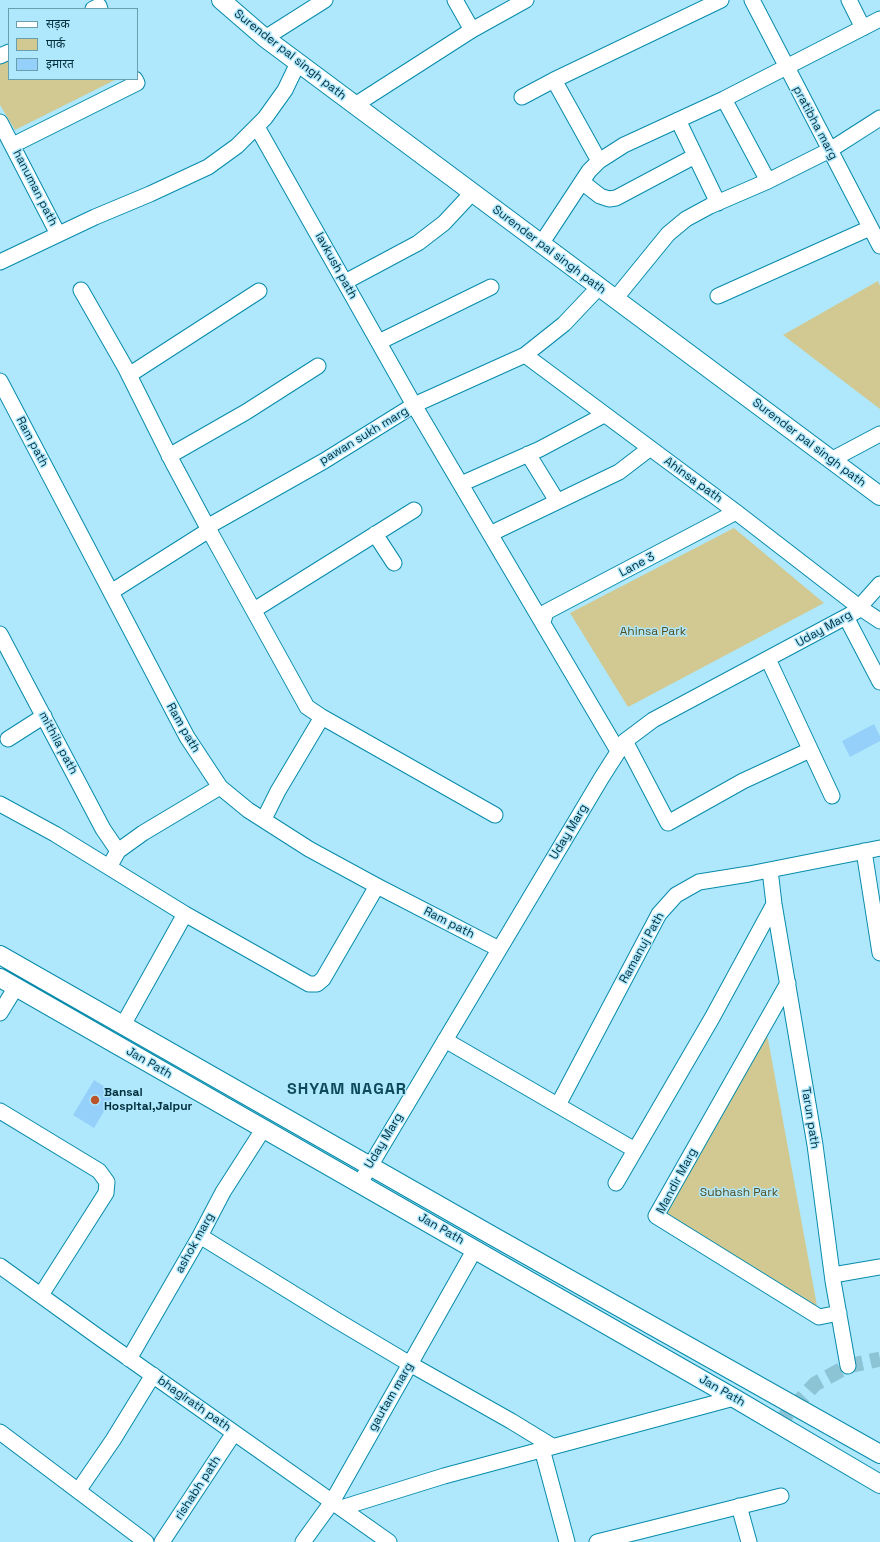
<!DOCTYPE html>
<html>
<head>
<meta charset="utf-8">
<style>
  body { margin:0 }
  #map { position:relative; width:880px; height:1542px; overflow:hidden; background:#afe8fc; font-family:"Space Grotesk","Noto Sans Devanagari",sans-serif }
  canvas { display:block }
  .legend { position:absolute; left:8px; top:8px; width:130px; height:72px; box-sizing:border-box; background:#afe8fc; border:1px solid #699eaf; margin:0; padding:5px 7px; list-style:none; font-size:12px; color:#002e3b }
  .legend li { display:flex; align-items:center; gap:8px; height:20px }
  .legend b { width:20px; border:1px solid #699eaf }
</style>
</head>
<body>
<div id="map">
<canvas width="880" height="1542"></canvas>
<ul class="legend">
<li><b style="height:5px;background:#fff"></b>सड़क</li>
<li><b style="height:11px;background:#d1c991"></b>पार्क</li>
<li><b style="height:11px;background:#95d0fb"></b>इमारत</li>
</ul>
</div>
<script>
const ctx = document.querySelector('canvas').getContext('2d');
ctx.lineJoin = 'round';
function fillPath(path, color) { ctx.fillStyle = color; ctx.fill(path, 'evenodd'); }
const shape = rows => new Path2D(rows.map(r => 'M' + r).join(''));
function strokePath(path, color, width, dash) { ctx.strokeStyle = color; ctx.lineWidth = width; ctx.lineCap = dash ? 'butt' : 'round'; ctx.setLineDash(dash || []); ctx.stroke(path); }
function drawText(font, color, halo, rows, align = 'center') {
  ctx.font = font + ' "Space Grotesk",sans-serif'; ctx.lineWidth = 3; ctx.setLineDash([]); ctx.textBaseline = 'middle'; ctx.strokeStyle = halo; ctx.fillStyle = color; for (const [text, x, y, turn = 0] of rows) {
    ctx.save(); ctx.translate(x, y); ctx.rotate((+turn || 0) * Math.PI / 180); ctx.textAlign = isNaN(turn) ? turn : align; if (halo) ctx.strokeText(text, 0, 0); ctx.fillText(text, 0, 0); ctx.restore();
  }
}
fillPath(shape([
  [9,59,9,79,117,79,15,130,0,105,0,63],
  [878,281,880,286,880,409,783,335],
  [734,528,824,603,628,707,570,613],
  [763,1028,768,1039,817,1306,665,1213]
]), '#d1c991');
fillPath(shape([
  [874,724,880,736,880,741,850,757,842,741],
  [94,1080,115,1093,94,1128,73,1115]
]), '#95d0fb');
strokePath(shape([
  [778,1424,815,1384,848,1366,880,1359]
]), '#8cc3d5', 15, [15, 8]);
const minor = shape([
  [752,0,880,246],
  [849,0,863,28],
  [93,9,99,6,100,9],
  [472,30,526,0],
  [265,38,325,0],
  [0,56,9,52],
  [522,97,554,80],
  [724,99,768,181],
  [355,105,472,30,455,0],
  [678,120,718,203],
  [0,122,58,234],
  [257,127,414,405,618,751],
  [13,145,137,83,135,79],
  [599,161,554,80,721,0],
  [582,182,600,196,609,199,616,198,695,156],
  [541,244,589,171,599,161,624,145,724,99,880,19],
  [0,262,95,217,150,194,208,167,237,146,265,118,285,90,298,63],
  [345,282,418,243,444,223,472,193],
  [81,290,125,367,173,463,209,530],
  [718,296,870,228],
  [615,299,668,234,686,219,710,206,768,181,830,150,880,118],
  [379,342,491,287],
  [525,355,736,512,859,607,880,621],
  [129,375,259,291],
  [0,381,187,737,220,787,248,810,309,849,377,886,499,949],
  [528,454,557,501],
  [169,456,246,412,318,366],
  [831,460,880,434],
  [461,484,540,449,604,415],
  [207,527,324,461,414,405,525,355,564,324,599,287],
  [375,534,394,563],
  [490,534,619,472,649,449],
  [111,592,209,530,307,707,322,717],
  [254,610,414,510],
  [846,617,880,682],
  [543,622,546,612,736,512],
  [0,634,103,829,118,851],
  [768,659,832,796],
  [8,739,44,716],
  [625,741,668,823,743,781,810,750],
  [0,804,55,834,185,914],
  [264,819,278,791,322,717,495,815],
  [864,851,880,953],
  [113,860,118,851,143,833,220,787],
  [770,870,774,904,815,1145,833,1281,848,1366],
  [788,983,656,1216,819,1317,839,1313],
  [0,1013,16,987],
  [123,1025,185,914,309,984,317,984,323,979,377,886],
  [445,1040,635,1150],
  [558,1105,659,914,676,895,699,882,749,874,880,848],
  [0,1111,99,1171,107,1182,106,1193,41,1295],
  [360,1183,602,777,625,741,653,720,855,612,880,584],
  [616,1183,712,1018,774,904],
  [200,1236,336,1320,410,1364,511,1421,552,1446],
  [0,1266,97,1336,389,1542],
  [833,1275,880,1267],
  [129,1359,200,1236,223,1192,264,1128],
  [0,1432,146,1542],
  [542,1449,567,1542],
  [78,1491,113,1440,153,1375],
  [739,1506,749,1542],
  [341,1508,444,1476,734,1398],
  [162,1542,234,1433],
  [303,1542,332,1502,475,1249],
  [597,1542,781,1496]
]);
const tertiary = shape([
  [221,0,265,38,880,496],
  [0,955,491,1235,880,1454],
  [0,978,734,1398,880,1484]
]);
strokePath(minor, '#068baa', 17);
strokePath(tertiary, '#068baa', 20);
strokePath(minor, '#fff', 15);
strokePath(tertiary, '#fff', 18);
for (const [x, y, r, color] of [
  [95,1100,5,"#bb542b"]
]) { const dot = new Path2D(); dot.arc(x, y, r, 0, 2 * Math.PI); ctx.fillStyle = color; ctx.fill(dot); strokePath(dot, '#afe8fc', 1.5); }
drawText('12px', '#002e3b', '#afe8fc', [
  ["Surender pal singh path",290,55,38],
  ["pratibha marg",815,123,62],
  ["hanuman path",35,188,63],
  ["Surender pal singh path",549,250,37],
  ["lavkush path",336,266,61],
  ["pawan sukh marg",364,436,-31],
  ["Ram path",32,442,62],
  ["Surender pal singh path",809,443,37],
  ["Ahinsa path",693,480,36],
  ["Lane 3",637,565,-28],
  ["Uday Marg",824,629,-29],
  ["Ram path",183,728,60],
  ["mithila path",58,743,62],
  ["Uday Marg",569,832,-59],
  ["Ram path",449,923,27],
  ["Ramanuj Path",642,948,-61],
  ["Jan Path",149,1063,30],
  ["Tarun path",810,1118,81],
  ["Uday Marg",384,1141,-59],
  ["Mandir Marg",677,1181,-62],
  ["Jan Path",441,1229,30],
  ["ashok marg",195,1243,-61],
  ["Jan Path",722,1391,30],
  ["gautam marg",391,1397,-60],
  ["bhagirath path",194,1404,35],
  ["rishabh path",198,1488,-57]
]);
drawText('12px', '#534c1c', '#afe8fc', [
  ["Ahinsa Park",653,632],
  ["Subhash Park",739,1193]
]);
drawText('bold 12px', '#002e3b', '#afe8fc', [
  ["Bansal",104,1093],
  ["Hospital,Jaipur",104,1107]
], 'left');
ctx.letterSpacing = '1px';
drawText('bold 16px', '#0c495a', '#afe8fc', [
  ["SHYAM NAGAR",347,1090]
]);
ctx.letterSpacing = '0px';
</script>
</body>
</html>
